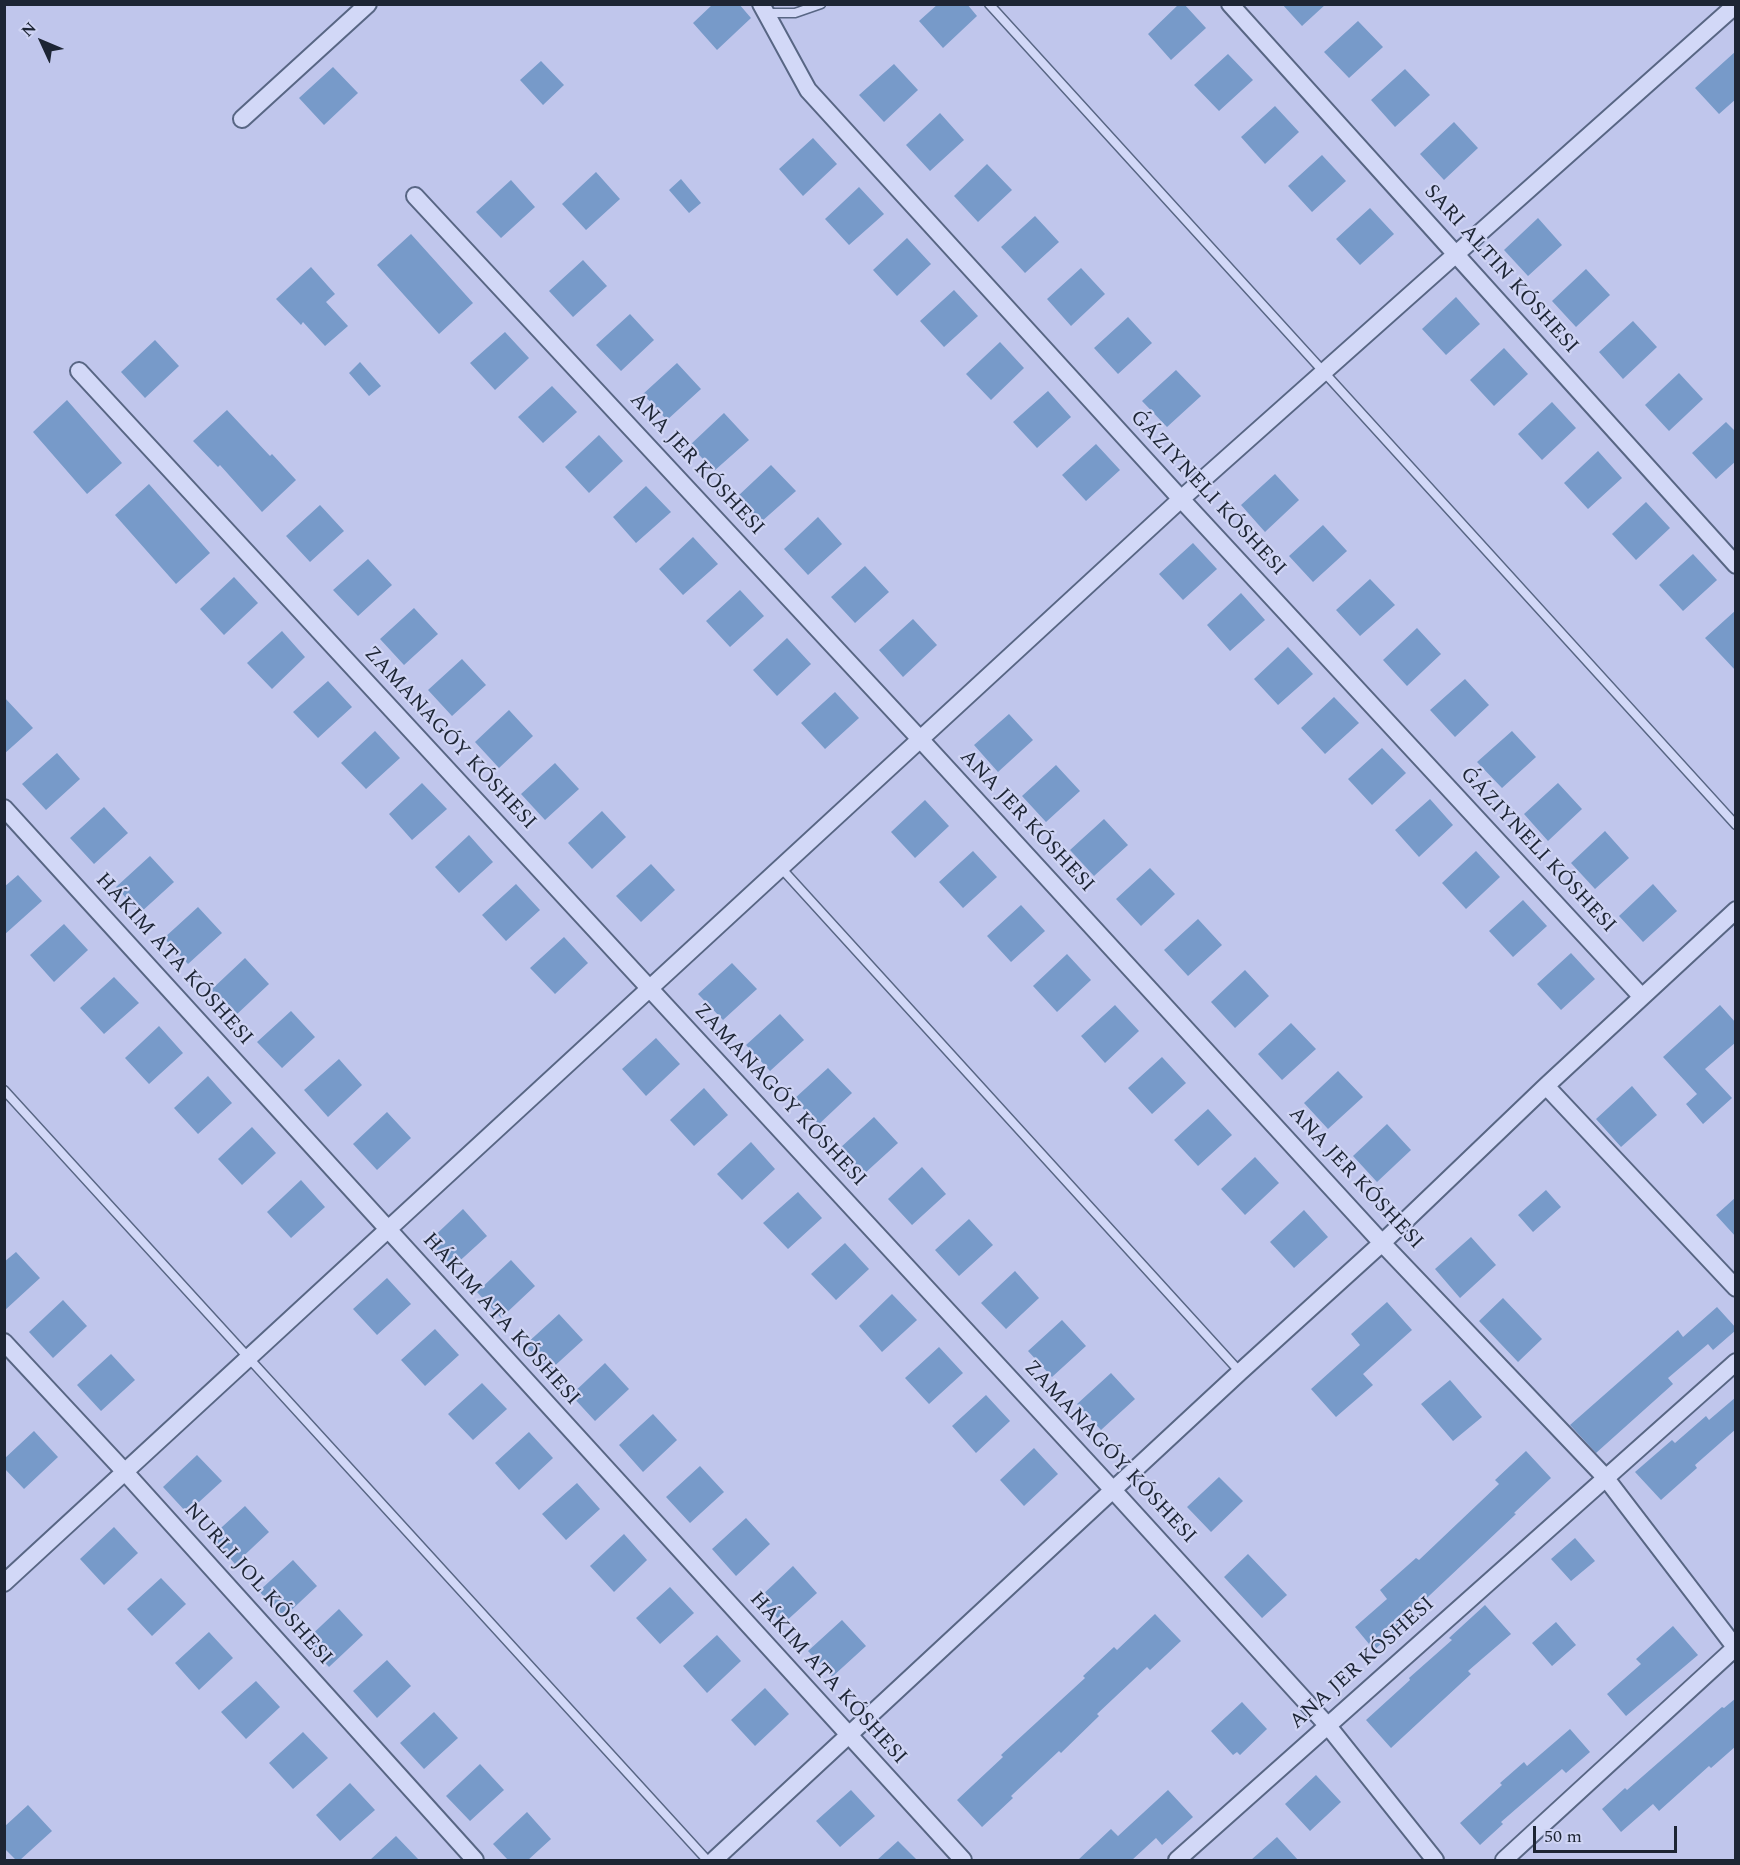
<!DOCTYPE html>
<html>
<head>
<meta charset="utf-8">
<style>
  body { margin:0 }
  #map { position:relative; width:1740px; height:1865px; overflow:hidden; background:#c0c6ec; font-family:Spectral,serif }
  canvas { display:block }
  .frame { position:absolute; inset:0; border:6px solid #1d2534; pointer-events:none }
  .north { position:absolute; left:12px; top:12px; width:60px; height:60px; -webkit-text-stroke:4px #cfd4f4; paint-order:stroke; rotate:314deg; font-size:16px; font-weight:700; line-height:24px; text-align:center; color:#1d2534 }
  .north::after { content:''; display:block; margin:auto; width:21px; height:27px; background:#1d2534; clip-path:polygon(50% 0,100% 100%,50% 72%,0 100%) }
  .scale { position:absolute; left:1533px; top:1826px; width:144px; height:27px; box-sizing:border-box; border:3px solid #1d2534; border-top:0; padding-left:8px; font-size:18px; line-height:21px; white-space:nowrap; color:#1d2534; -webkit-text-stroke:4px #cfd4f4; paint-order:stroke }
</style>
</head>
<body>
<div id="map">
<canvas width="1740" height="1865"></canvas>
<div class="frame"></div>
<div class="north">N</div>
<div class="scale">50 m</div>
</div>
<script>
const ctx = document.querySelector('canvas').getContext('2d');
ctx.lineJoin = 'round';
function fillPath(path, color) { ctx.fillStyle = color; ctx.fill(path, 'evenodd'); }
const shape = rows => new Path2D(rows.map(r => 'M' + r).join(''));
function strokePath(path, color, width, dash) { ctx.strokeStyle = color; ctx.lineWidth = width; ctx.lineCap = dash ? 'butt' : 'round'; ctx.setLineDash(dash || []); ctx.stroke(path); }
function drawText(font, color, halo, rows, align = 'center') {
  ctx.font = font + ' Spectral,serif'; ctx.lineWidth = 4.5; ctx.setLineDash([]); ctx.textBaseline = 'middle'; ctx.strokeStyle = halo; ctx.fillStyle = color; for (const [text, x, y, turn = 0] of rows) {
    ctx.save(); ctx.translate(x, y); ctx.rotate((+turn || 0) * Math.PI / 180); ctx.textAlign = isNaN(turn) ? turn : align; if (halo) ctx.strokeText(text, 0, 0); ctx.fillText(text, 0, 0); ctx.restore();
  }
}
fillPath(shape([
  [713,4,739,4,751,18,717,50,693,23],
  [938,4,967,4,977,16,943,48,919,21],
  [1179,4,1184,4,1206,28,1171,60,1148,34],
  [1282,4,1326,4,1302,26],
  [1358,21,1383,47,1349,78,1324,52],
  [1736,51,1736,99,1719,114,1695,88],
  [1228,54,1253,80,1219,111,1194,85],
  [541,61,564,85,543,105,520,80],
  [894,64,918,90,884,122,859,95],
  [333,67,358,93,324,125,299,98],
  [1405,69,1430,95,1395,127,1371,100],
  [1275,106,1299,132,1265,164,1241,137],
  [940,113,964,140,930,171,906,145],
  [1454,122,1478,148,1444,180,1420,154],
  [813,138,837,164,803,196,779,169],
  [1322,155,1346,181,1312,212,1288,186],
  [987,164,1012,190,978,222,954,196],
  [596,172,620,199,586,230,562,204],
  [681,179,701,203,689,213,669,190],
  [511,180,535,207,501,238,476,212],
  [859,187,884,214,849,245,825,219],
  [1370,208,1394,234,1360,265,1336,239],
  [1035,216,1059,242,1025,273,1001,247],
  [1538,218,1562,245,1528,276,1504,250],
  [411,234,473,303,439,334,377,265],
  [907,238,931,264,897,296,873,270],
  [583,260,607,286,573,317,549,291],
  [311,267,335,294,326,302,348,326,325,346,303,322,301,325,276,299],
  [1081,268,1105,294,1071,326,1047,299],
  [1586,269,1610,295,1576,327,1552,301],
  [954,290,978,316,944,347,920,321],
  [1456,297,1480,324,1446,355,1422,329],
  [630,314,654,340,621,371,596,345],
  [1128,317,1152,343,1118,374,1094,348],
  [1633,321,1657,347,1623,379,1599,352],
  [505,332,529,358,495,390,470,363],
  [155,340,179,366,145,398,121,372],
  [1000,342,1024,368,991,400,966,374],
  [1504,348,1528,374,1494,406,1470,380],
  [360,362,381,386,369,396,349,373],
  [677,363,701,389,667,420,643,394],
  [1176,370,1201,396,1167,427,1142,401],
  [1679,373,1703,399,1669,431,1645,405],
  [552,386,577,412,543,443,518,417],
  [1048,391,1071,417,1037,448,1013,422],
  [67,400,122,463,87,494,33,432],
  [1552,402,1576,428,1542,460,1518,434],
  [227,410,270,456,272,454,296,480,262,512,220,465,218,467,193,441],
  [724,413,749,440,714,471,690,445],
  [1726,422,1736,432,1736,461,1716,479,1692,453],
  [599,435,623,461,589,493,565,467],
  [1096,444,1120,470,1086,501,1062,475],
  [1598,451,1622,478,1588,509,1564,483],
  [771,465,796,491,761,522,738,496],
  [1275,474,1299,500,1265,532,1241,505],
  [149,484,210,553,176,584,115,515],
  [646,486,671,512,636,543,613,517],
  [1646,502,1670,528,1636,560,1612,534],
  [320,505,344,531,310,562,286,536],
  [818,517,842,544,808,575,784,549],
  [1323,525,1347,551,1313,582,1289,556],
  [693,537,718,564,683,595,659,569],
  [1193,543,1217,569,1183,600,1159,574],
  [1693,554,1717,580,1683,611,1659,585],
  [368,559,392,585,358,616,333,590],
  [865,566,889,592,855,623,831,597],
  [234,577,258,603,224,635,200,609],
  [1370,579,1395,605,1360,636,1336,610],
  [740,590,764,616,730,647,706,621],
  [1241,593,1265,620,1230,651,1207,625],
  [414,608,438,634,404,665,380,639],
  [1736,610,1736,671,1705,638],
  [913,619,937,645,903,677,879,650],
  [1417,628,1441,654,1407,686,1383,660],
  [282,631,305,657,272,689,247,663],
  [787,638,811,664,777,696,753,670],
  [1288,647,1313,674,1278,705,1254,679],
  [462,659,486,685,452,716,428,690],
  [1465,679,1489,705,1455,737,1430,710],
  [328,681,352,707,318,738,293,712],
  [835,692,859,718,825,749,801,723],
  [4,697,33,728,4,754],
  [1334,697,1359,723,1325,754,1301,728],
  [509,710,533,736,499,768,475,742],
  [1009,714,1033,740,998,772,974,745],
  [375,731,400,758,366,789,341,763],
  [1512,731,1536,757,1502,788,1477,762],
  [1382,748,1406,773,1372,805,1348,779],
  [57,753,80,779,46,810,22,784],
  [555,763,579,789,545,820,521,794],
  [1056,765,1080,791,1046,822,1022,796],
  [422,783,447,809,412,840,389,814],
  [1558,783,1582,809,1548,841,1524,814],
  [1430,799,1453,825,1419,857,1395,830],
  [925,800,949,826,915,858,891,832],
  [104,807,128,833,94,864,70,838],
  [602,811,626,837,592,869,568,843],
  [1104,819,1128,845,1094,876,1070,850],
  [1605,831,1629,858,1595,889,1571,863],
  [469,835,493,862,459,893,435,867],
  [973,851,997,877,963,908,939,882],
  [1476,851,1500,877,1466,909,1442,883],
  [150,856,174,882,140,913,116,887],
  [651,864,675,890,641,922,616,896],
  [1150,868,1175,894,1141,926,1116,899],
  [18,875,42,901,4,935,4,887],
  [516,884,540,910,506,941,482,915],
  [1653,884,1677,911,1643,942,1619,916],
  [1523,900,1547,926,1513,957,1489,931],
  [1021,905,1045,931,1011,962,987,936],
  [198,907,222,933,188,964,164,938],
  [1198,919,1222,945,1188,976,1164,950],
  [64,924,88,950,54,982,30,955],
  [564,937,588,963,555,994,530,968],
  [1571,953,1595,979,1561,1010,1537,984],
  [1067,954,1091,980,1057,1012,1033,986],
  [245,958,269,984,235,1016,211,990],
  [732,963,757,989,723,1020,698,994],
  [1245,970,1269,996,1235,1028,1211,1002],
  [114,977,139,1003,104,1034,80,1008],
  [1115,1005,1139,1031,1105,1063,1081,1036],
  [1720,1005,1736,1023,1736,1042,1705,1069,1732,1098,1703,1124,1686,1104,1697,1094,1663,1057],
  [291,1011,315,1037,282,1068,257,1042],
  [780,1014,804,1040,770,1071,746,1045],
  [1291,1023,1316,1049,1282,1080,1258,1054],
  [159,1026,183,1053,149,1084,125,1058],
  [656,1038,680,1064,646,1096,622,1069],
  [1162,1057,1186,1083,1152,1114,1128,1088],
  [339,1059,362,1085,328,1117,304,1090],
  [828,1068,852,1093,818,1125,794,1099],
  [1338,1071,1363,1097,1328,1129,1304,1103],
  [208,1076,232,1103,198,1134,174,1108],
  [1632,1086,1657,1115,1621,1147,1596,1119],
  [704,1088,728,1115,694,1146,670,1120],
  [1208,1109,1232,1135,1198,1166,1174,1140],
  [387,1112,411,1138,377,1170,353,1144],
  [874,1117,898,1143,864,1174,840,1148],
  [1387,1124,1411,1150,1377,1182,1353,1156],
  [252,1127,276,1153,242,1185,218,1159],
  [751,1142,775,1169,742,1200,717,1174],
  [1255,1157,1279,1183,1245,1215,1221,1189],
  [922,1167,946,1194,912,1225,888,1199],
  [301,1180,325,1207,291,1238,267,1212],
  [1546,1190,1561,1207,1533,1232,1518,1215],
  [798,1192,822,1218,788,1249,763,1223],
  [1736,1197,1736,1237,1716,1215],
  [463,1209,487,1236,453,1267,429,1241],
  [1304,1210,1328,1237,1294,1268,1270,1242],
  [969,1219,993,1245,959,1276,935,1250],
  [1471,1237,1496,1265,1460,1298,1435,1269],
  [845,1243,869,1269,836,1300,811,1274],
  [16,1252,40,1278,4,1311,4,1262],
  [511,1260,535,1286,501,1318,477,1292],
  [1015,1271,1039,1298,1006,1329,981,1303],
  [387,1278,411,1304,377,1335,353,1309],
  [892,1294,917,1320,882,1352,859,1326],
  [1503,1298,1542,1339,1518,1362,1479,1321],
  [63,1300,87,1326,53,1358,29,1332],
  [1387,1302,1412,1330,1363,1374,1373,1385,1336,1417,1311,1389,1360,1345,1351,1334],
  [1717,1307,1736,1328,1736,1330,1713,1350,1708,1344,1668,1378,1673,1384,1596,1453,1570,1425,1678,1330,1683,1337],
  [559,1314,583,1340,549,1371,525,1345],
  [1062,1320,1086,1346,1052,1377,1028,1351],
  [435,1329,459,1355,425,1386,401,1360],
  [939,1347,963,1373,929,1404,905,1378],
  [111,1354,135,1380,101,1411,77,1385],
  [605,1363,629,1389,595,1421,571,1395],
  [1111,1373,1135,1399,1101,1430,1077,1404],
  [1450,1380,1482,1417,1453,1441,1421,1404],
  [482,1383,507,1409,473,1440,448,1414],
  [986,1395,1010,1421,976,1453,952,1426],
  [1736,1397,1736,1429,1695,1465,1697,1468,1661,1500,1635,1472,1672,1440,1675,1443,1706,1416,1709,1420],
  [653,1414,677,1440,643,1472,619,1445],
  [34,1431,58,1457,24,1489,4,1468,4,1459],
  [529,1432,553,1458,519,1490,495,1463],
  [1034,1448,1058,1474,1024,1506,1000,1480],
  [1526,1451,1551,1478,1514,1513,1516,1514,1396,1627,1398,1629,1374,1650,1355,1627,1387,1599,1380,1590,1416,1558,1419,1560,1499,1484,1495,1480],
  [197,1455,222,1481,187,1513,163,1487],
  [700,1466,724,1492,690,1523,666,1497],
  [1219,1477,1243,1501,1211,1532,1187,1507],
  [577,1483,600,1509,566,1540,542,1514],
  [245,1506,269,1532,235,1564,211,1537],
  [746,1518,770,1544,736,1576,712,1549],
  [114,1527,138,1553,104,1585,80,1559],
  [624,1534,647,1560,614,1592,590,1566],
  [1575,1538,1595,1561,1571,1581,1551,1559],
  [1248,1554,1287,1595,1262,1618,1224,1577],
  [293,1560,317,1586,283,1618,259,1591],
  [793,1566,817,1593,783,1624,759,1598],
  [161,1578,186,1604,152,1636,127,1609],
  [670,1587,694,1613,660,1644,636,1618],
  [1485,1605,1511,1634,1468,1671,1471,1674,1391,1748,1366,1720,1410,1680,1409,1678,1452,1640,1449,1638],
  [339,1609,363,1635,329,1667,305,1641],
  [1155,1614,1181,1641,1150,1670,1147,1667,1097,1714,1099,1716,1061,1753,1059,1751,1011,1796,1013,1798,982,1827,957,1800,1003,1757,1001,1755,1085,1678,1083,1676,1114,1647,1117,1650],
  [842,1620,866,1646,832,1677,808,1651],
  [1556,1622,1576,1645,1552,1666,1532,1643],
  [1673,1626,1698,1655,1626,1716,1607,1694,1641,1664,1636,1659],
  [209,1632,233,1658,199,1690,175,1663],
  [717,1635,741,1661,707,1693,683,1666],
  [387,1660,411,1686,377,1718,353,1691],
  [256,1681,280,1707,246,1739,221,1712],
  [765,1688,789,1714,755,1746,731,1720],
  [1736,1698,1736,1746,1711,1768,1709,1766,1659,1811,1653,1804,1621,1832,1602,1809,1625,1788,1627,1790,1722,1707,1724,1708],
  [1242,1702,1267,1729,1240,1755,1237,1752,1233,1755,1211,1731],
  [434,1712,458,1738,424,1769,400,1743],
  [1570,1729,1590,1752,1566,1773,1562,1769,1501,1822,1503,1824,1480,1845,1460,1823,1502,1785,1500,1783,1524,1762,1527,1766],
  [303,1732,328,1758,293,1789,269,1763],
  [480,1764,504,1790,470,1821,446,1796],
  [1316,1775,1341,1802,1310,1831,1285,1804],
  [350,1783,375,1810,340,1841,316,1815],
  [851,1790,875,1816,840,1847,816,1821],
  [1168,1790,1193,1817,1162,1845,1156,1838,1132,1860,1078,1860,1111,1829,1118,1836],
  [28,1805,52,1831,20,1860,16,1860,4,1848,4,1827],
  [527,1812,551,1839,528,1860,508,1860,493,1844],
  [396,1836,419,1860,370,1860],
  [1277,1837,1298,1860,1251,1860],
  [898,1841,917,1860,877,1860]
]), '#779ac9');
const service = shape([
  [989,4,1736,825],
  [766,13,795,13,821,4],
  [781,868,1240,1372],
  [4,1090,707,1860]
]);
const minor = shape([
  [761,4,808,90,1181,499,1642,997],
  [1230,4,1736,565],
  [242,119,368,4],
  [415,196,920,739,1382,1243,1605,1477,1735,1647],
  [79,371,1113,1490,1328,1726,1435,1860],
  [4,808,963,1860],
  [1546,1086,1736,1288],
  [4,1342,125,1472,475,1860],
  [4,1583,1181,499,1729,11],
  [714,1860,1240,1372,1382,1243,1546,1086,1736,910],
  [1177,1860,1736,1362],
  [1504,1860,1736,1647]
]);
strokePath(service, '#586684', 11);
strokePath(minor, '#586684', 20);
strokePath(service, '#d2d8f7', 8);
strokePath(minor, '#d2d8f7', 16);
drawText('21px', '#1d2534', '#cfd4f4', [
  ["SARI ALTIN KÓSHESI",1500,270,48],
  ["ANA JER KÓSHESI",696,465,47],
  ["ǴÁZIYNELI KÓSHESI",1207,494,47],
  ["ZAMANAGÓY KÓSHESI",449,739,47],
  ["ANA JER KÓSHESI",1026,822,47],
  ["ǴÁZIYNELI KÓSHESI",1537,851,47],
  ["HÁKIM ATA KÓSHESI",173,960,48],
  ["ZAMANAGÓY KÓSHESI",779,1096,47],
  ["ANA JER KÓSHESI",1355,1179,47],
  ["HÁKIM ATA KÓSHESI",500,1320,48],
  ["ZAMANAGÓY KÓSHESI",1109,1453,47],
  ["NURLI JOL KÓSHESI",257,1585,48],
  ["ANA JER KÓSHESI",1363,1664,-42],
  ["HÁKIM ATA KÓSHESI",827,1679,48]
]);
</script>
</body>
</html>
